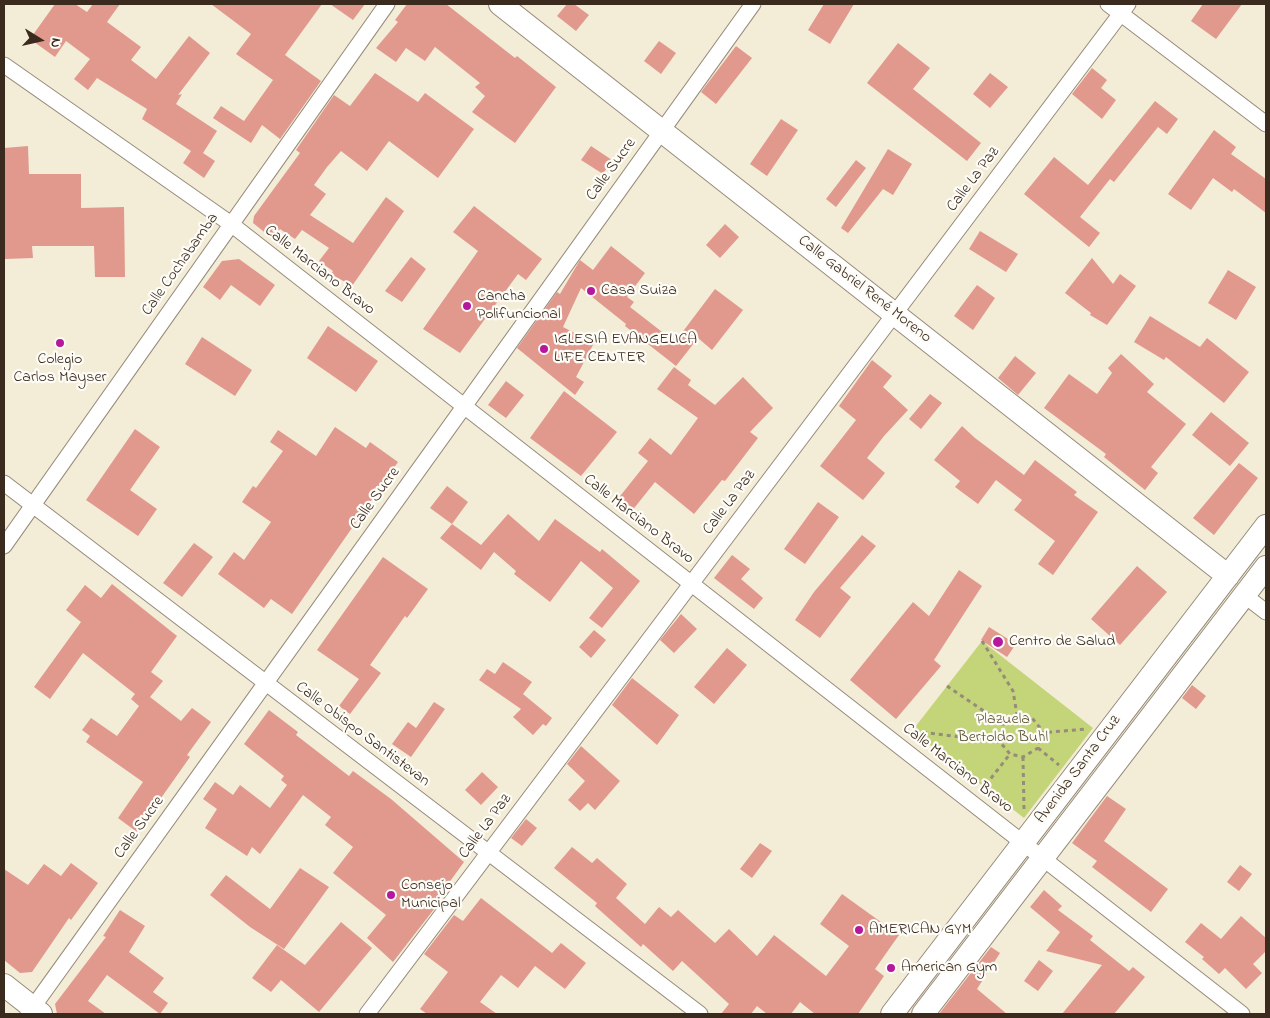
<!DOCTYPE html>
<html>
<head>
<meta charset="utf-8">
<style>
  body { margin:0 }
  #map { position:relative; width:1270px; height:1018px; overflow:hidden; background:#f3ecd7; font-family:"Indie Flower",sans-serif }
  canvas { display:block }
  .frame { position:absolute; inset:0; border:5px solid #3b2a1e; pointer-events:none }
  .north { position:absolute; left:15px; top:15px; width:50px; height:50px; -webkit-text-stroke:4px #fdfcf7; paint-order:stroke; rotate:100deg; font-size:14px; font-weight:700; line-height:20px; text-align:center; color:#3b2a1e }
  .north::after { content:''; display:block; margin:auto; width:18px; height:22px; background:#3b2a1e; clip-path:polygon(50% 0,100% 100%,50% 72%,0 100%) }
</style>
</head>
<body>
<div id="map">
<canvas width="1270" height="1018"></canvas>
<div class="frame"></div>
<div class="north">N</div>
</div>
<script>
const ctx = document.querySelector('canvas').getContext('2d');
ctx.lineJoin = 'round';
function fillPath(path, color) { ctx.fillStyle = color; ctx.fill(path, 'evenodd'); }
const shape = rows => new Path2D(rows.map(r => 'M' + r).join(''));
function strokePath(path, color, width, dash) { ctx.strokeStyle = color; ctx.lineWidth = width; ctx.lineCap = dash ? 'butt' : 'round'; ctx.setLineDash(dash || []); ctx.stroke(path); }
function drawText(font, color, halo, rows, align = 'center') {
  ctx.font = font + ' "Indie Flower",sans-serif'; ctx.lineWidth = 4.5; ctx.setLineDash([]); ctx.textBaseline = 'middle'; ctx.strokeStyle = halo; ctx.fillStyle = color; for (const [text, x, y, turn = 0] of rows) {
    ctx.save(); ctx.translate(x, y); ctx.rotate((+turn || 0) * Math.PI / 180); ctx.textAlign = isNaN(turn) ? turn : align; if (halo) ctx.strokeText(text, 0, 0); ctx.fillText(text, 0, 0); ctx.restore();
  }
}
fillPath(shape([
  [982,641,1093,728,1024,818,912,731]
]), '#c3d578');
fillPath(shape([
  [55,4,75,4,87,12,93,4,120,4,107,22,141,47,131,60,156,79,189,36,210,53,178,95,182,94,176,104,217,131,203,153,215,161,204,178,183,163,191,151,142,119,147,109,97,78,88,90,74,79,90,59,66,41,55,57,30,39],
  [211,4,322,4,285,55,321,81,280,139,262,125,251,143,213,118,221,106,244,121,273,80,236,54,251,34],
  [330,4,365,4,353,20],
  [407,4,446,4,515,58,517,56,556,87,515,143,472,112,485,96,475,87,480,83,435,47,425,61,406,48,396,62,376,48,398,22,395,20],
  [567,4,574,4,589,15,576,31,557,16],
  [824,4,854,4,830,44,808,30],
  [1203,4,1242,4,1216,39,1191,21],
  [659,41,676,53,661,74,644,61],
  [898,43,930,68,913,89,981,143,967,161,867,83],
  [736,46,752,58,716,104,701,92],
  [1092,68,1107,80,1101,88,1116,100,1102,119,1072,94],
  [375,73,418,102,425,93,474,129,438,178,389,141,367,171,341,151,327,167,314,185,326,194,310,215,353,243,386,197,404,211,352,286,331,274,333,271,319,261,329,248,302,230,295,239,280,229,273,239,253,223,254,216,300,153,296,150,334,95,350,106],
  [990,73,1008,87,990,108,973,94],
  [1155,101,1178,119,1167,134,1158,127,1114,182,1110,179,1080,217,1100,233,1089,247,1024,194,1054,157,1088,185],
  [781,119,798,130,767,176,750,164],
  [1214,130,1236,147,1231,154,1266,179,1266,213,1234,189,1232,192,1213,178,1191,210,1168,194],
  [28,146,29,174,81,174,81,208,124,207,125,277,95,277,94,246,32,246,33,258,5,259,4,148],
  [591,146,612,160,603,174,581,160],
  [888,149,912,164,893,195,883,189,848,233,841,228],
  [856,160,866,168,836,207,826,199],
  [474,206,542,259,526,280,518,274,460,353,423,329,478,251,453,232],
  [725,224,739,237,720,258,706,245],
  [980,231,1018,254,1006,272,969,249],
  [611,246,645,273,627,297,634,302,630,307,675,342,715,289,743,310,712,350,698,338,676,366,625,326,626,324,581,288,563,327,594,343,576,377,584,382,575,395,517,348,557,292,560,294,580,260,593,270],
  [411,257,426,269,402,302,385,291],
  [1092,258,1113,284,1120,274,1136,286,1107,325,1090,315,1091,313,1065,293],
  [239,259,275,285,260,306,231,285,220,300,203,287,222,261],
  [1228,270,1256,287,1236,320,1208,303],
  [977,285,995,298,973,330,954,316],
  [1150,316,1200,347,1207,338,1249,372,1224,403,1166,357,1164,360,1134,342],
  [328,326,378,361,356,392,307,358],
  [202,337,252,370,235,396,185,364],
  [1121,354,1154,384,1147,392,1186,424,1151,467,1158,473,1145,490,1104,457,1106,454,1044,408,1069,374,1097,394,1112,373,1108,368],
  [1015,356,1036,373,1018,395,998,378],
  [872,360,892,376,883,387,908,410,884,436,867,458,885,473,863,500,820,466,856,420,839,406],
  [674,367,691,380,688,385,715,405,743,377,773,408,750,432,758,438,725,481,722,480,694,514,655,482,631,512,617,500,648,461,638,453,650,438,671,455,698,418,657,389],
  [506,381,524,395,506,418,488,405],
  [564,391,617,432,581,476,530,438],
  [930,394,942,403,921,429,909,419],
  [1211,412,1249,443,1230,466,1192,435],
  [962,426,975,438,1024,475,1035,460,1077,492,1074,495,1098,512,1053,575,1038,564,1055,541,1014,510,1022,500,996,480,978,504,955,487,960,481,934,460],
  [335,427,366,448,370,442,398,462,292,614,271,599,264,608,218,574,234,552,244,560,271,522,242,502,253,486,256,488,283,451,270,442,278,430,316,456],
  [135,429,160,447,130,490,157,509,138,536,86,500],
  [1239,463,1258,478,1214,535,1193,518],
  [447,486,468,502,452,524,430,508],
  [818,502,839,517,805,564,784,549],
  [508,514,539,541,555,519,600,552,602,549,640,581,602,628,589,618,613,588,581,561,550,602,514,574,516,571,494,552,481,570,440,538,452,524,481,545],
  [862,535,876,546,840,588,851,597,820,638,795,620,814,592],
  [194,543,213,557,182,597,163,583],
  [732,555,750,569,741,579,763,598,754,609,714,578],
  [383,557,428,589,407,618,405,616,370,665,381,673,350,714,339,706,359,679,317,650],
  [1137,566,1167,592,1120,645,1091,619],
  [959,570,982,586,934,660,941,666,896,719,850,680,913,602,929,616],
  [112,584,177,636,151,672,163,681,150,697,181,721,192,708,211,722,187,755,190,757,137,832,118,818,143,782,86,742,90,736,82,730,91,718,117,736,139,706,131,699,135,694,83,653,50,699,34,687,81,622,66,610,85,585,101,598],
  [681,614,697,629,674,653,660,640],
  [989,627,1016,644,1007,657,981,640],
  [594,630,606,640,591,658,579,647],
  [727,648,747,665,714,704,694,687],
  [503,662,532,682,523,694,552,718,546,726,543,724,533,735,513,717,521,709,479,680,487,669,495,674],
  [632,678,679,715,657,745,612,705],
  [1192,685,1206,696,1196,709,1182,698],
  [434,702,445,709,411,757,392,744,408,722,416,728],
  [269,710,298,732,296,735,349,776,353,771,391,799,464,862,435,902,438,904,393,962,367,938,386,915,333,873,353,847,325,825,331,817,303,795,260,854,252,847,247,856,205,828,217,809,203,799,215,782,233,795,240,785,270,808,287,785,281,780,284,776,244,744],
  [581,746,620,781,595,810,588,803,580,811,568,800,585,781,567,764],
  [482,772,498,787,481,805,465,790],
  [1107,796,1126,809,1104,841,1168,889,1151,912,1092,867,1097,861,1072,843],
  [526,819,537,828,522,846,511,838],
  [760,843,772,851,752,878,740,869],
  [572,847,592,863,597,858,627,884,616,898,645,924,659,907,671,917,678,910,715,943,729,929,757,956,774,935,826,976,849,946,820,924,842,894,899,935,875,969,884,976,858,1014,815,1014,800,1002,791,1014,767,1014,757,1006,751,1014,721,1014,729,1004,682,961,673,971,643,944,641,947,595,906,597,903,554,868],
  [71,863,98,883,71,920,69,918,32,972,20,973,4,960,4,869,28,885,44,864,61,876],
  [1240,865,1252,874,1239,891,1227,882],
  [300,868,329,887,284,949,250,927,210,895,226,875,270,909],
  [1044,890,1062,906,1058,910,1093,936,1090,940,1129,971,1133,967,1145,977,1114,1014,1062,1014,1102,965,1046,951,1060,932,1030,907],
  [481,898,552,953,561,943,586,963,565,989,535,966,518,988,501,975,480,1002,497,1014,427,1014,420,1009,448,972,424,954,454,915,463,921],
  [120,910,145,926,129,952,164,978,153,992,168,1003,160,1014,107,975,88,1001,106,1014,57,1014,55,1004,106,937,103,936],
  [1241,916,1266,938,1266,951,1253,964,1262,973,1246,989,1225,968,1219,974,1202,959,1204,957,1185,942,1201,923,1221,939],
  [341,922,372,948,319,1012,281,980,271,992,252,978,277,945,305,965],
  [991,947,1000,953,977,989,1007,1014,939,1014],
  [1039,960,1053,971,1038,991,1024,981]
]), '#e1998e');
const street = shape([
  [1108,4,1266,124],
  [4,65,231,224,1242,1014],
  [4,483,700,1014],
  [4,546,387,4],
  [1244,595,1266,612],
  [28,1014,753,4],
  [367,1014,1128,4]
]);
const secondary = shape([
  [500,4,1228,576],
  [4,985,41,1014],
  [892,1014,1266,526],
  [923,1014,1266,567]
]);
strokePath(street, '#978b7a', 17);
strokePath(secondary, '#978b7a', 24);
strokePath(shape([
  [982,641,1013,691,1017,715],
  [947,686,1003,724],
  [1017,715,1032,718,1041,729,1038,748,1023,757,1010,754,1000,742,1003,724,1017,715],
  [1040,733,1086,729],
  [909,735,912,731,1000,742],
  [1038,748,1059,765],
  [1023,757,1024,810],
  [981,791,1010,754]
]), '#978b7a', 3, [4, 4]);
strokePath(street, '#fff', 15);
strokePath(secondary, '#fff', 22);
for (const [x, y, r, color] of [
  [591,291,5,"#b5179e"],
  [467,306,5,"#b5179e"],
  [60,343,5,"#b5179e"],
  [544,349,5,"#b5179e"],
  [998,642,6,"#b5179e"],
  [391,895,5,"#b5179e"],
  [859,930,5,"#b5179e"],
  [891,968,5,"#b5179e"]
]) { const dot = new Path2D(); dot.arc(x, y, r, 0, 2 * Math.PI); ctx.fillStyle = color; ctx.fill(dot); strokePath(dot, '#fdfcf7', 2); }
drawText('16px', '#3b2a1e', '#fdfcf7', [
  ["Calle Sucre",612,170,-54],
  ["Calle La Paz",974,180,-53],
  ["Calle Cochabamba",181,265,-55],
  ["Calle Marciano Bravo",319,271,38],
  ["Calle Gabriel René Moreno",864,290,38],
  ["Calle Sucre",376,499,-54],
  ["Calle La Paz",730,503,-53],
  ["Calle Marciano Bravo",638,520,38],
  ["Calle Obispo Santistevan",362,735,37],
  ["Calle Marciano Bravo",957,769,38],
  ["Avenida Santa Cruz",1079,770,-53],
  ["Calle La Paz",486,827,-53],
  ["Calle Sucre",140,828,-54]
]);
drawText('16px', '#3b2a1e', '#fdfcf7', [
  ["Casa Suiza",601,291],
  ["Cancha",477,297],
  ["Polifuncional",477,315],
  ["IGLESIA EVANGELICA",554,340],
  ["LIFE CENTER",554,358],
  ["Colegio",60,360,"center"],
  ["Carlos Mayser",60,378,"center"],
  ["Centro de Salud",1009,642],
  ["Consejo",401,886],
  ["Municipal",401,904],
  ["AMERICAN GYM",869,930],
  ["American Gym",901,968]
], 'left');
drawText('16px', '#5d5534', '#fdfcf7', [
  ["Plazuela",1003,720],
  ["Bertoldo Buhl",1003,738]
]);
</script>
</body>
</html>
